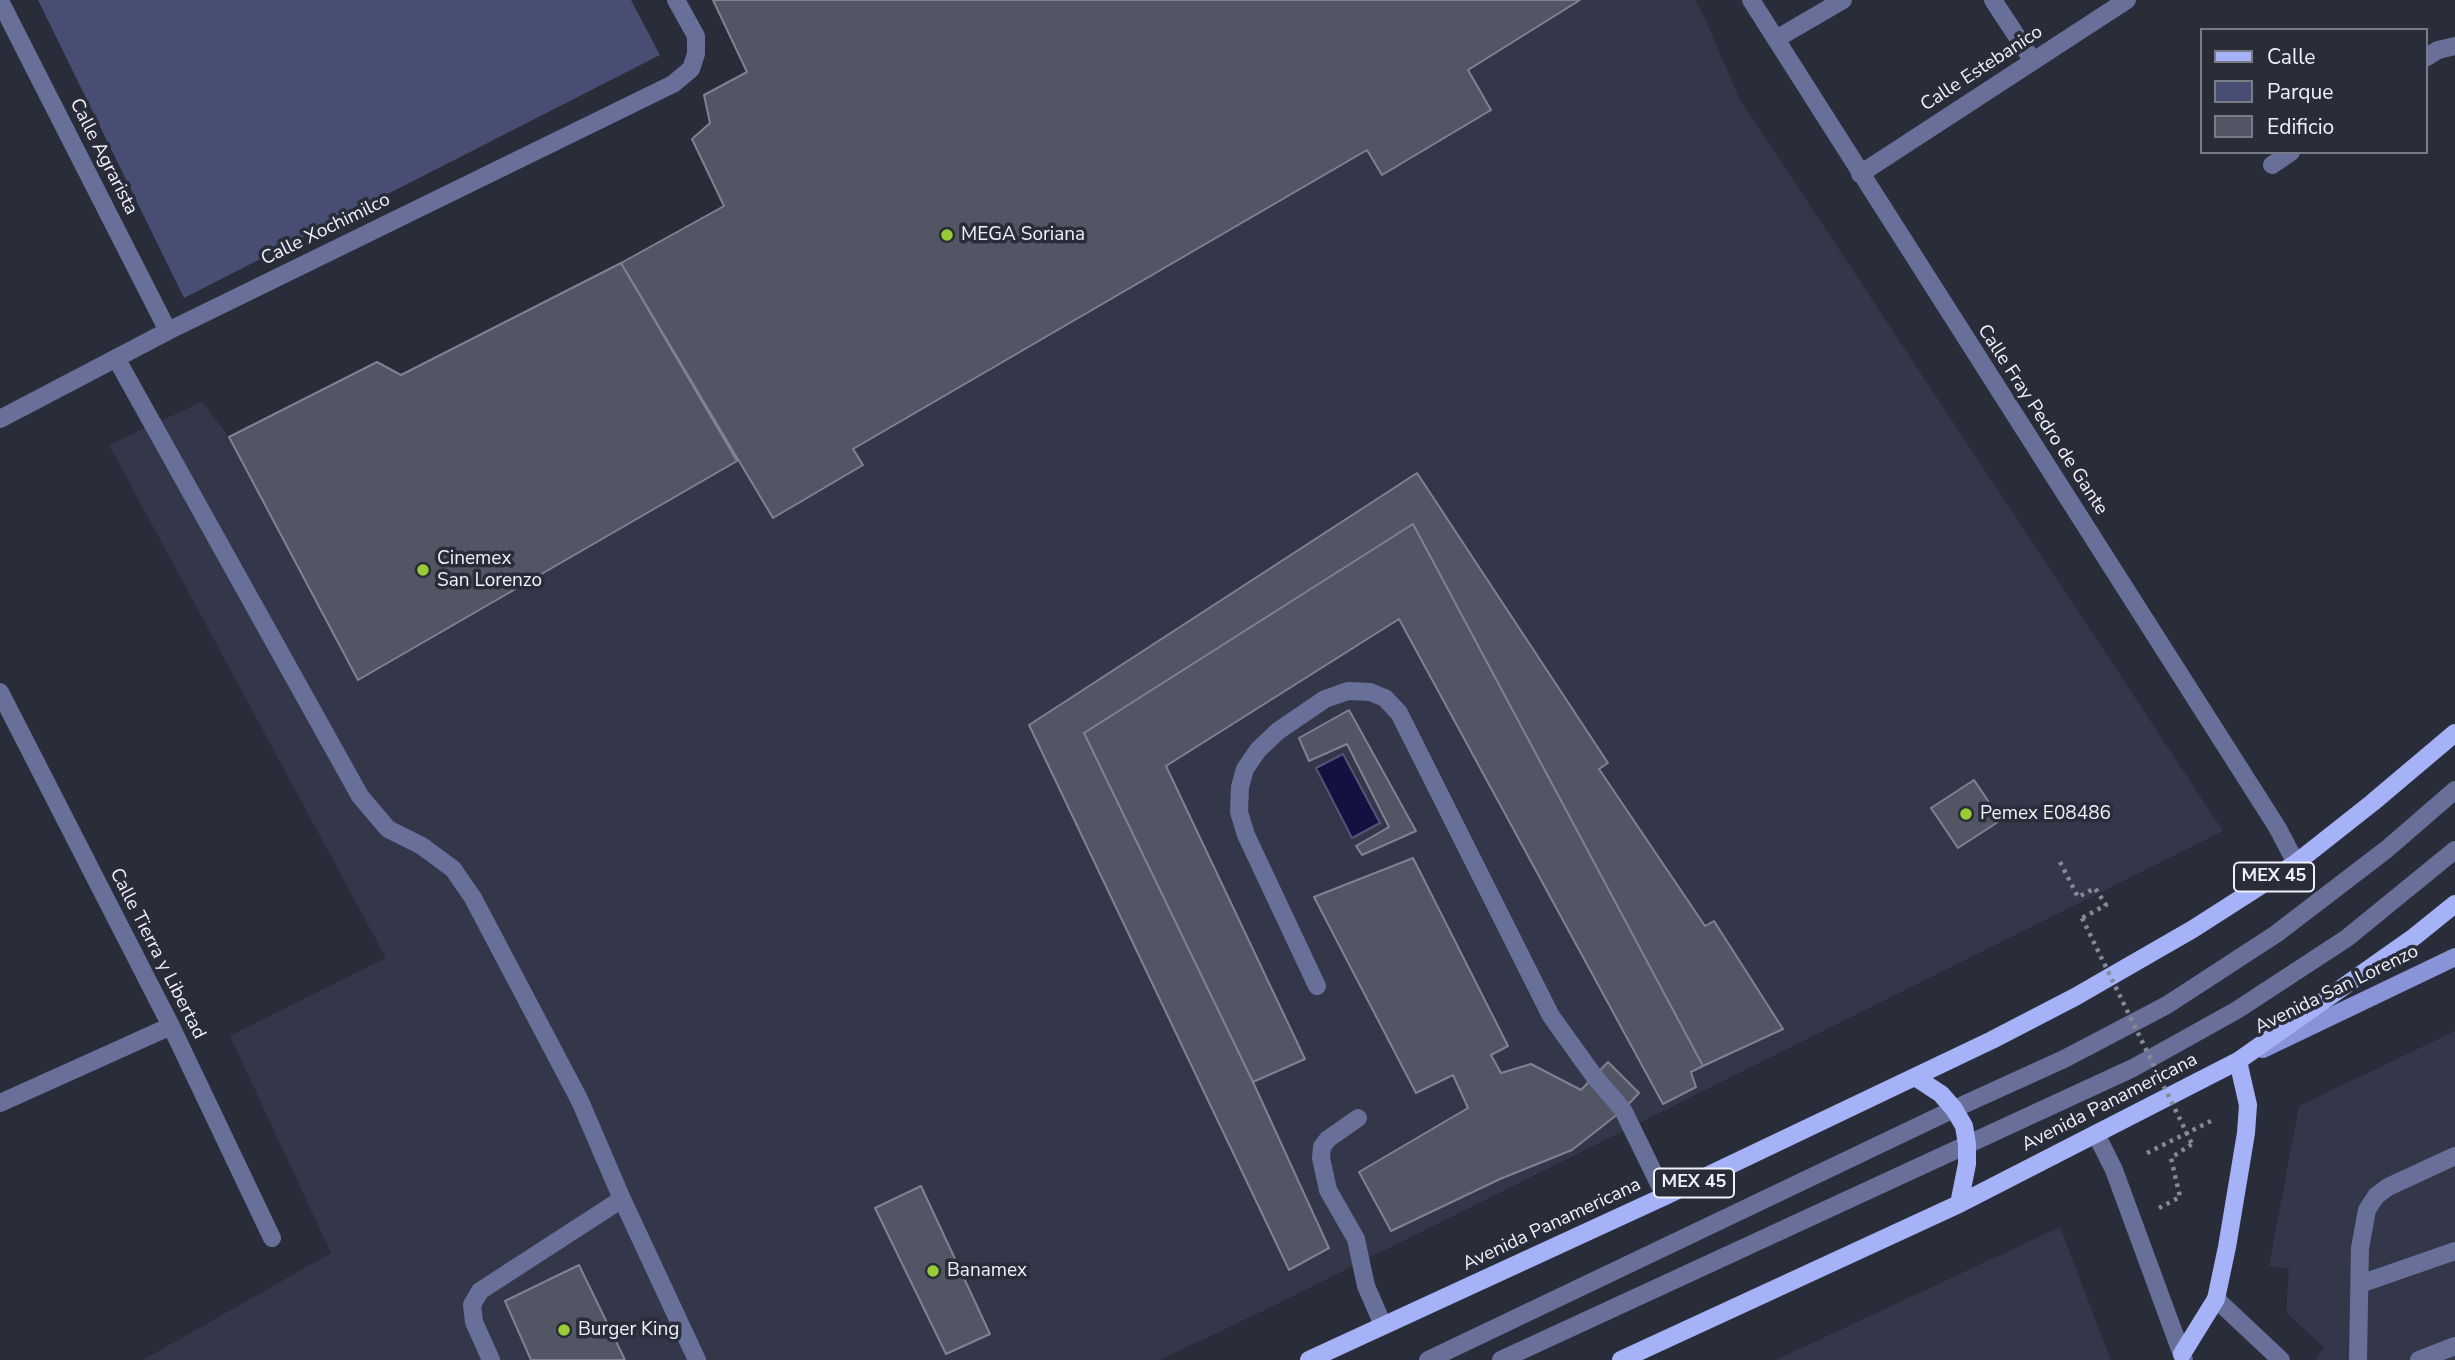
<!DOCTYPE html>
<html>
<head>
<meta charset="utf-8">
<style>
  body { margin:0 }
  #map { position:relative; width:2455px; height:1360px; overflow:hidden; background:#292c39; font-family:"Nunito Sans",sans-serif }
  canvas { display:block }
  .legend { position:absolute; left:2200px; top:28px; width:228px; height:126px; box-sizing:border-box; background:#292c39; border:2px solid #797b86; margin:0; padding:9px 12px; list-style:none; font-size:21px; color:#f0f1fa }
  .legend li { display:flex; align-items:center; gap:14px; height:35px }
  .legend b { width:35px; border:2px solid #797b86 }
</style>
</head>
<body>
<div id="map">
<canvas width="2455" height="1360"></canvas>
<ul class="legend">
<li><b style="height:9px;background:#a6b2f7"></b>Calle</li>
<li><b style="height:19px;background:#474d73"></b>Parque</li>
<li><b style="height:19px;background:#525563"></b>Edificio</li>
</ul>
</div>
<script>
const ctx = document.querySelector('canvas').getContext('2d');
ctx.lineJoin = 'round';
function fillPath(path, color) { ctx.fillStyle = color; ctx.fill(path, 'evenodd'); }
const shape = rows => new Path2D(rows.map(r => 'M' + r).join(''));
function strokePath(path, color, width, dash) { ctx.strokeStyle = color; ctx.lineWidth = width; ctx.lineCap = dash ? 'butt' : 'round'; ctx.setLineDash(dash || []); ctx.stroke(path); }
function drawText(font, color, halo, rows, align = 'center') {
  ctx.font = font + ' "Nunito Sans",sans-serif'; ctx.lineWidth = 7; ctx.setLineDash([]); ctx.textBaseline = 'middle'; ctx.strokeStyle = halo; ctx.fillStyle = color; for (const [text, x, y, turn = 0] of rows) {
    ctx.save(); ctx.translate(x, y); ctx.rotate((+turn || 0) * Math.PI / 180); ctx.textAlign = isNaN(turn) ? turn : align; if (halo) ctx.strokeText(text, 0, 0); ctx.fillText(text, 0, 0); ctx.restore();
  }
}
fillPath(shape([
  [713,0,1695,0,1703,14,1739,98,2223,831,1275,1305,1160,1360,143,1360,331,1253,230,1036,386,958,109,445,202,402,229,437,377,362,401,375,621,263,724,207,692,139,710,123,704,95,747,72],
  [2455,1031,2455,1360,2315,1360,2324,1348,2286,1312,2289,1269,2269,1266,2299,1106],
  [2060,1227,2111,1360,1776,1360]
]), '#333749');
fillPath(shape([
  [38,0,631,0,660,55,184,298]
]), '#474d73');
const water = shape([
  [1343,754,1380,823,1352,838,1316,768,1343,754]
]);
fillPath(water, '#121141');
strokePath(water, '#555478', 2);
const building = shape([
  [713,0,1580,0,1468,70,1491,110,1382,175,1367,150,853,449,863,465,773,518,621,263,724,206,692,139,710,123,704,95,747,72,713,0],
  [621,263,737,461,358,680,229,437,377,362,401,375,621,263],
  [1417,473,1608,763,1599,769,1705,926,1714,921,1783,1029,1703,1066,1413,524,1084,733,1253,1082,1329,1248,1289,1270,1029,725,1417,473],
  [1413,524,1703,1066,1691,1072,1696,1087,1663,1104,1399,619,1166,766,1305,1059,1253,1082,1084,733,1413,524],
  [1349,710,1416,831,1362,855,1356,846,1389,827,1347,744,1309,761,1299,738,1349,710],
  [1974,780,2001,820,1958,848,1931,808,1974,780],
  [1413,858,1508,1046,1491,1055,1501,1073,1531,1064,1581,1090,1608,1062,1639,1093,1623,1110,1572,1150,1500,1179,1391,1231,1359,1172,1468,1108,1453,1075,1416,1093,1314,897,1413,858],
  [921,1186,990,1334,946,1354,875,1208,921,1186],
  [579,1265,625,1360,531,1360,505,1301,579,1265]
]);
fillPath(building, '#525563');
strokePath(building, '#7e8291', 2);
strokePath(shape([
  [2060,862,2078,897,2095,888,2106,905,2082,918],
  [2147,1153,2215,1119],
  [2159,1208,2180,1197,2171,1158,2192,1144]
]), '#878995', 4.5, [3.5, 5]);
strokePath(shape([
  [1993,0,2033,61],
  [1776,39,1843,0],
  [2425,58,2438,50,2455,46],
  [2272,165,2291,152],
  [116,358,360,796,388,829,422,846,453,869,473,898,580,1101,622,1199,697,1360],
  [1317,986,1246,835,1239,812,1240,787,1245,769,1258,750,1278,731,1325,699,1348,691,1370,692,1385,698,1399,713,1551,1016,1594,1076,1623,1110,1665,1196],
  [1358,1118,1328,1139,1322,1147,1321,1158,1328,1190,1356,1239,1366,1286,1383,1325],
  [2360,1284,2455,1251],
  [2216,1299,2281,1360],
  [491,1360,474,1322,472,1305,480,1291,622,1199],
  [1428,1360,1954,1109,2064,1059,2167,1005,2276,934,2387,849,2455,790],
  [1501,1360,2133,1068,2237,1010,2347,938,2455,850],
  [2358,1360,2360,1248,2367,1210,2376,1196,2388,1187,2455,1156],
  [2419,1360,2455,1346]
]), '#686f99', 18);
strokePath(shape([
  [1751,0,2277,827,2296,863],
  [0,1,168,331],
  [1860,174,2127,0],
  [0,419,168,331,673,84,691,69,696,54,696,36,676,0],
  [0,692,171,1026,272,1238],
  [0,1103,171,1026],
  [2096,1134,2114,1170,2184,1360]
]), '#686f99', 18);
strokePath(shape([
  [2263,1049,2455,957]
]), '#8993d7', 18);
strokePath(shape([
  [1915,1077,1941,1094,1954,1109,1964,1126,1967,1144,1967,1164,1959,1204],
  [2182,1354,2216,1299,2227,1247,2246,1133,2248,1105,2238,1061],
  [1309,1360,1665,1196,1992,1040,2075,997,2193,929,2296,863,2372,803,2455,733],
  [1621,1360,1959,1204,2238,1061,2414,937,2455,904]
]), '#a6b2f7', 18);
strokePath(shape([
  [2082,918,2192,1144]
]), '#878995', 4.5, [3.5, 5]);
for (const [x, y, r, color] of [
  [947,235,7,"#99cb35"],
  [423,570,7,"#99cb35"],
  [1966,814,7,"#99cb35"],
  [933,1271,7,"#99cb35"],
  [564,1330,7,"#99cb35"]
]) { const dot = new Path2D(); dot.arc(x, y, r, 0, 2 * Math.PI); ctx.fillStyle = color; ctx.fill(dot); strokePath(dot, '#292c39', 2.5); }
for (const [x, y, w] of [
  [2274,877,80],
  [1694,1183,80]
]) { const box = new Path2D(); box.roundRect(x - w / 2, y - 14.5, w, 29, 5); ctx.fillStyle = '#292c39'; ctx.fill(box); strokePath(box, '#f0f1fa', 2); }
drawText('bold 18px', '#f0f1fa', null, [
  ["MEX 45",2274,877],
  ["MEX 45",1694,1183]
]);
drawText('19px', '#f0f1fa', '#292c39', [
  ["Calle Estebanico",1982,69,-33],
  ["Calle Agrarista",103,157,63],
  ["Calle Xochimilco",326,230,-26],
  ["Calle Fray Pedro de Gante",2042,420,57],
  ["Calle Tierra y Libertad",157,954,63],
  ["Avenida San Lorenzo",2337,990,-26],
  ["Avenida Panamericana",2110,1103,-27],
  ["Avenida Panamericana",1552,1225,-25]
]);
drawText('19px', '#f0f1fa', '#292c39', [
  ["MEGA Soriana",961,235],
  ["Cinemex",437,559],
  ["San Lorenzo",437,581],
  ["Pemex E08486",1980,814],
  ["Banamex",947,1271],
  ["Burger King",578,1330]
], 'left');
</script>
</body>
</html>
